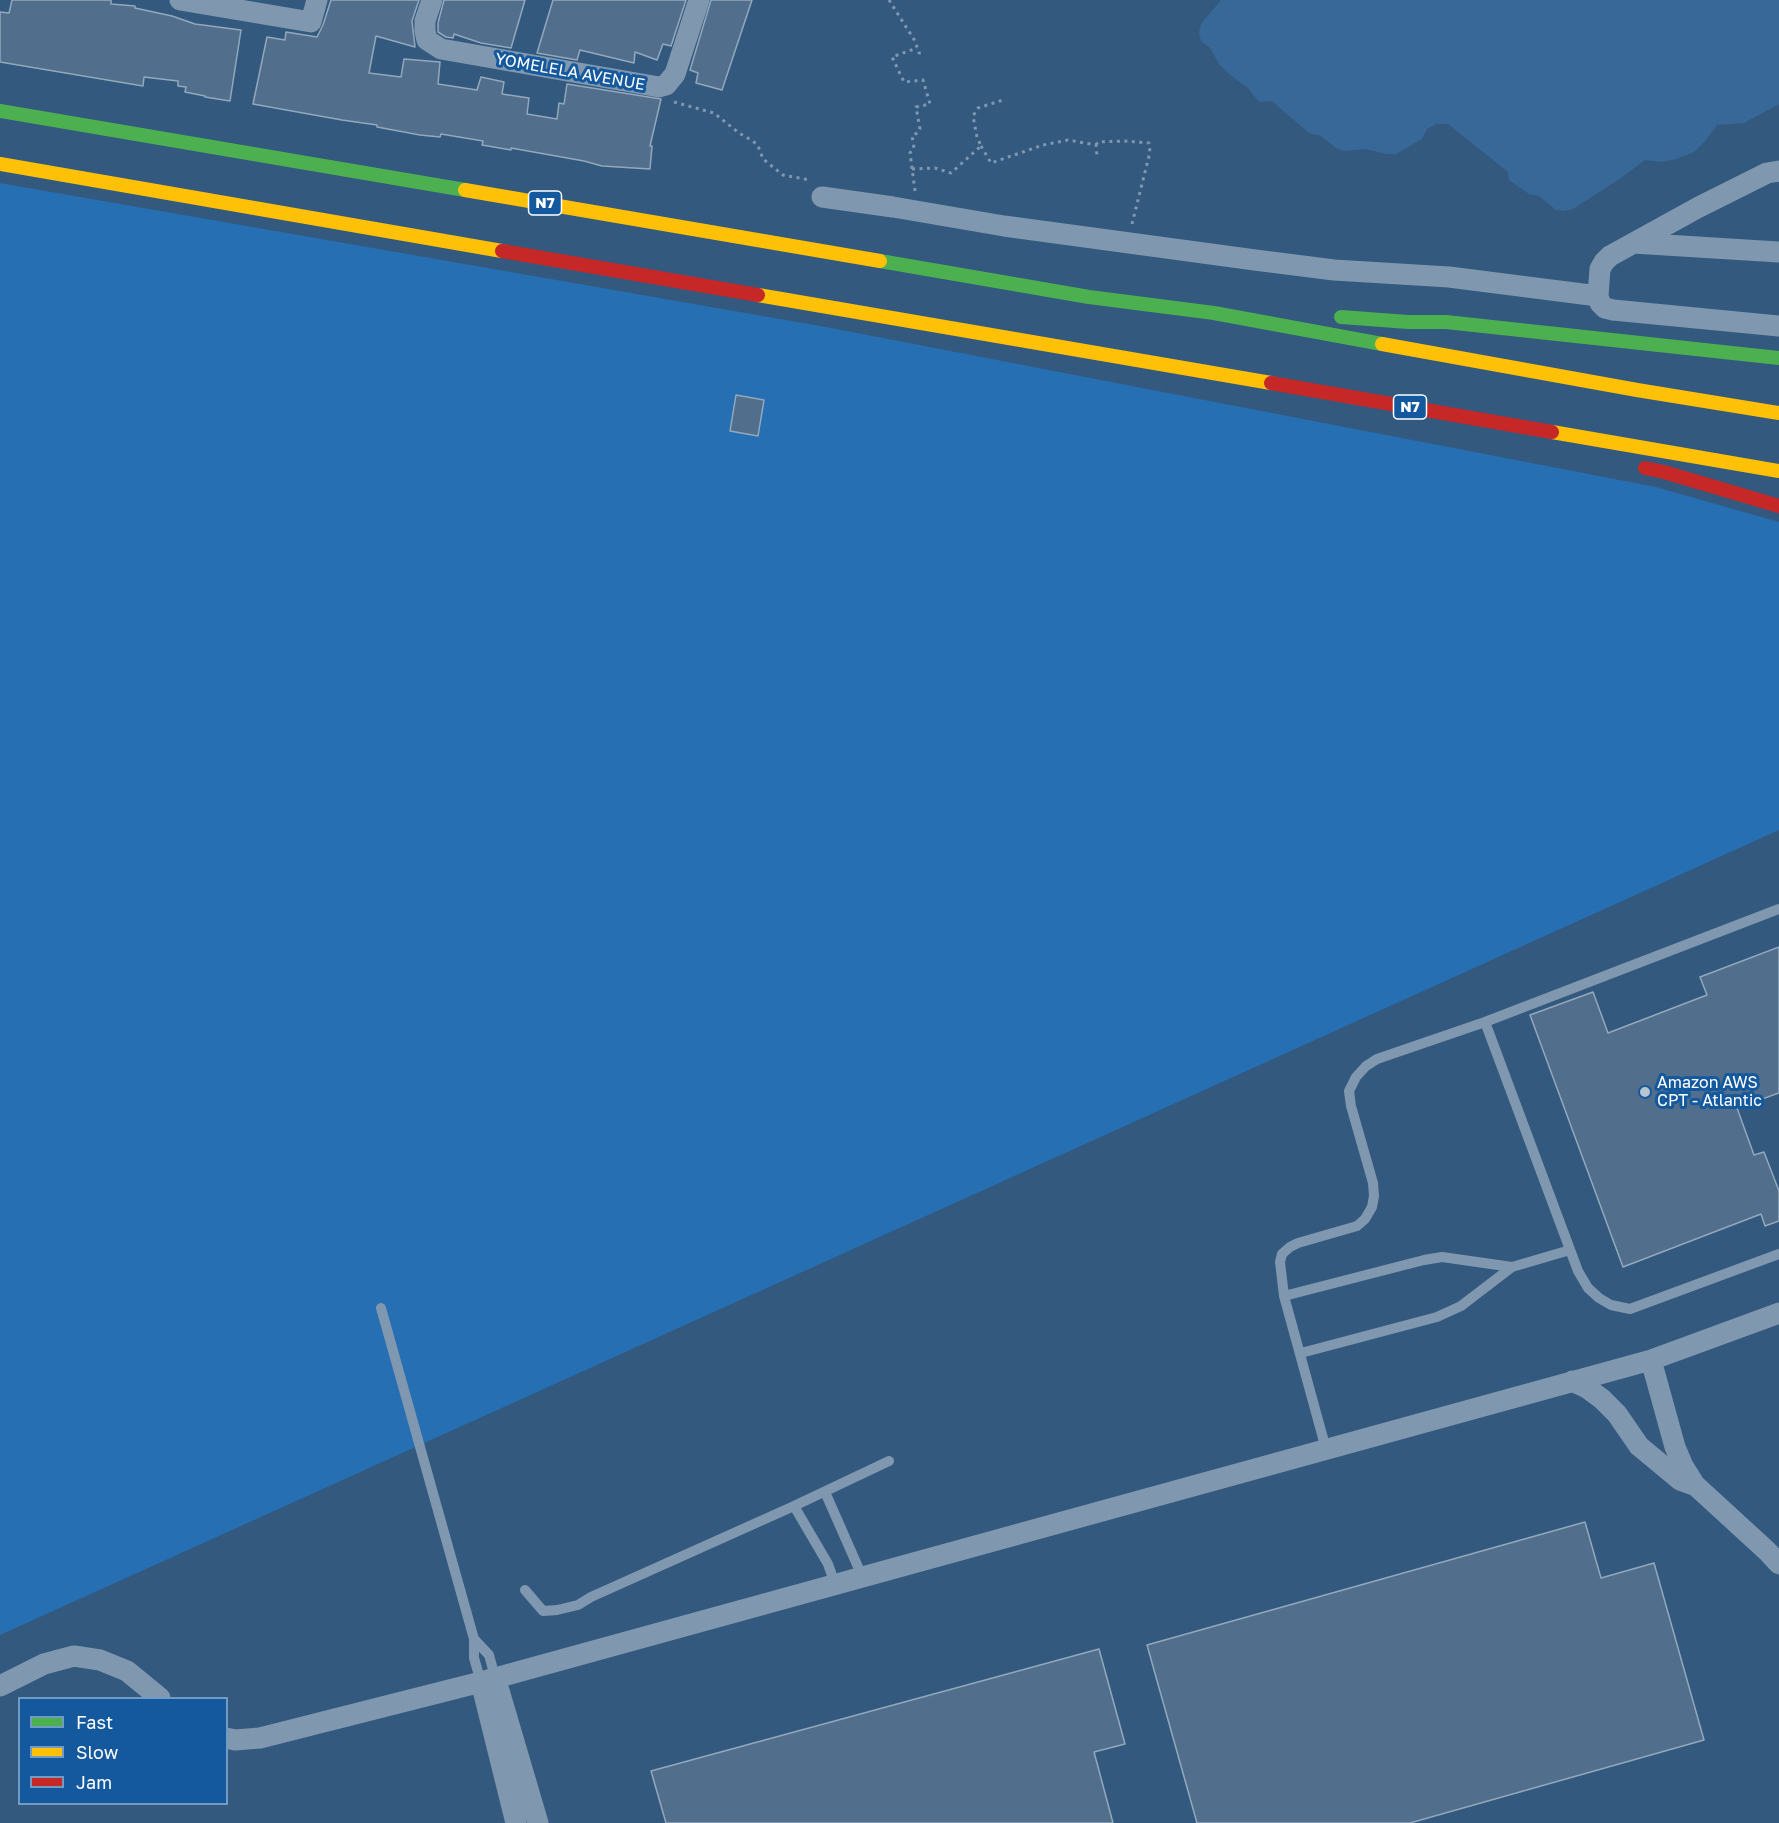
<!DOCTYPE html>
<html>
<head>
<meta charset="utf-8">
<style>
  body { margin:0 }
  #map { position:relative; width:1779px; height:1823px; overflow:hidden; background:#34597e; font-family:"Golos Text",sans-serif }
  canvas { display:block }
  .legend { position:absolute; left:18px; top:1697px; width:210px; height:108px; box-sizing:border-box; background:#14599d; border:2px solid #729bc4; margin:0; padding:8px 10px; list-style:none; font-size:18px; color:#fff }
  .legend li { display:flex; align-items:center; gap:12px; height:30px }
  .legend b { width:30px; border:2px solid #729bc4 }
</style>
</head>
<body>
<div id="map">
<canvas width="1779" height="1823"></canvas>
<ul class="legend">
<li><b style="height:8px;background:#4caf50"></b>Fast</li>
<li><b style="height:8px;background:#ffc107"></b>Slow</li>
<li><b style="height:8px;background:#c62828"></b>Jam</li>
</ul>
</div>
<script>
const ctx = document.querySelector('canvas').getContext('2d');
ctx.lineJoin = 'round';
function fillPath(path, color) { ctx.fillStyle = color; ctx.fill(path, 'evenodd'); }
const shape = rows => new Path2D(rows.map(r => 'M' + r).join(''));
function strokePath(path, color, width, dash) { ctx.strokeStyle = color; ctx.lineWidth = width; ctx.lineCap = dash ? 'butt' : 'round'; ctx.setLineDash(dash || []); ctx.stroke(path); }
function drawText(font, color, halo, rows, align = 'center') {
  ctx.font = font + ' "Golos Text",sans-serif'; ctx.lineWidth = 6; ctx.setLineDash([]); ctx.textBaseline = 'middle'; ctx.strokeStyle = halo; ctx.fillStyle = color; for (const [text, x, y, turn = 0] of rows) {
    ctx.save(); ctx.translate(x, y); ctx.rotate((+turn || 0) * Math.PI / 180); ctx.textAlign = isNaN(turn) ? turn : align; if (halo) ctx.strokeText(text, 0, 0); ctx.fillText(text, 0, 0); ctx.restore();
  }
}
fillPath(shape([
  [0,183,826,327,1656,487,1779,522,1779,830,0,1635]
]), '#256fb2');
fillPath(shape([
  [1221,0,1779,0,1779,104,1744,123,1717,125,1706,140,1694,152,1676,159,1662,162,1645,160,1618,180,1573,209,1563,211,1556,210,1539,196,1529,194,1509,180,1508,172,1448,124,1436,124,1427,129,1422,139,1396,154,1386,154,1366,149,1344,151,1336,148,1321,136,1309,133,1272,101,1259,102,1248,88,1229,74,1219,64,1210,48,1201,41,1199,33,1201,24]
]), '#386898');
const building = shape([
  [12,0,111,0,111,4,135,6,135,8,172,16,195,24,241,30,230,101,205,97,205,96,185,92,186,87,178,86,178,81,144,77,143,86,0,62,0,12,9,13,12,0],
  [331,0,419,0,412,21,415,47,376,36,369,73,401,77,404,59,440,62,438,84,477,90,481,77,504,82,502,94,529,98,527,114,557,119,559,103,564,104,567,84,661,99,650,146,652,146,650,169,602,166,584,161,511,148,511,150,482,145,483,141,441,134,440,137,420,135,377,127,377,125,342,120,253,104,267,37,285,40,286,32,317,37,323,25,331,0],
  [444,0,525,0,511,48,481,43,454,34,453,38,446,37,438,32,438,23,444,0],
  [553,0,686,0,671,46,663,44,657,60,635,52,634,63,580,50,577,60,537,53,553,0],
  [711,0,752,0,722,90,696,83,698,73,690,70,711,0],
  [736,395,764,400,758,436,730,431,736,395],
  [1779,947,1779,1093,1737,1108,1754,1155,1764,1152,1779,1191,1779,1221,1765,1226,1761,1214,1623,1267,1530,1015,1593,992,1608,1033,1707,995,1700,977,1779,947],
  [1585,1522,1601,1578,1654,1563,1704,1740,1410,1823,1197,1823,1147,1645,1585,1522],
  [1099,1649,1125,1744,1094,1752,1113,1823,666,1823,651,1771,1099,1649]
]);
fillPath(building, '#516f8c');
strokePath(building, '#93a8bc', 1.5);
strokePath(shape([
  [889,0,915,41,919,53,925,52],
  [674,102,714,113,739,133,753,141,758,146,763,159,783,175,810,180],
  [1096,145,1098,142,1124,141,1149,143,1150,152,1132,224],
  [981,146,991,163,1043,145,1068,140,1096,145,1097,156],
  [912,169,935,168,951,173,981,146,977,137,973,116,978,108,1003,100],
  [915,191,910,153,914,148,912,136,917,133,920,129,916,107,930,104,923,80,904,82,892,57,917,48]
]), '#7f97af', 3, [3, 4.5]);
strokePath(shape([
  [1485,1022,1578,1271,1588,1288,1599,1298,1611,1305,1630,1309,1779,1254],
  [1284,1296,1424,1260,1442,1257,1512,1267],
  [381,1308,474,1639,474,1658,481,1682],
  [1301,1353,1437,1317,1461,1306,1512,1267,1570,1250],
  [1326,1449,1284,1296,1280,1262,1282,1254,1290,1247,1298,1243,1357,1226,1365,1219,1372,1207,1374,1196,1373,1183,1351,1106,1349,1091,1356,1077,1366,1066,1377,1059,1485,1022,1779,909],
  [825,1492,862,1576],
  [835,1584,828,1564,794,1506,889,1461],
  [525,1590,543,1611,557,1610,578,1605,591,1597,794,1506],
  [474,1639,489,1655,495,1677]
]), '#7f97af', 10);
strokePath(shape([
  [180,0,311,22,317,0],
  [432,0,425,21,425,31,427,40,441,49,659,87,666,85,675,74,699,0],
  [1779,171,1767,173,1699,207,1610,256,1604,262,1600,269,1598,296,1600,303,1605,308,1613,310,1779,326],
  [822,197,893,207,1004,226,1255,260,1334,270,1449,277,1598,296],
  [1633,243,1779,252],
  [1651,1360,1675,1447,1683,1466,1695,1485,1767,1551,1779,1564],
  [1572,1381,1587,1388,1602,1399,1617,1414,1639,1446,1680,1480,1694,1485],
  [495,1677,538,1823],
  [481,1682,516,1823],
  [0,1686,44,1664,74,1656,100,1660,127,1671,160,1698],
  [226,1738,235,1740,260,1738,481,1682,1651,1360,1779,1313]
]), '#7f97af', 21);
strokePath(shape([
  [0,111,465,190],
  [880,261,1089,297,1214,313,1382,344],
  [1341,317,1408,322,1446,322,1779,358]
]), '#4caf50', 14);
strokePath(shape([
  [0,164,502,251],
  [465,190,880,261],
  [758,295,1271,383],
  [1382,344,1637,390,1779,413],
  [1552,432,1779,471]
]), '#ffc107', 14);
strokePath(shape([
  [502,251,758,295],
  [1271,383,1552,432],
  [1645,468,1664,472,1779,506]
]), '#c62828', 14);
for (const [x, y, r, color] of [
  [1645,1092,6,"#b8c5d2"]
]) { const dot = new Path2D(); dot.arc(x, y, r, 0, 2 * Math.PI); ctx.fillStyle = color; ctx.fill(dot); strokePath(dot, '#14599d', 2); }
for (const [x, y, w] of [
  [545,203,33],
  [1410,407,33]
]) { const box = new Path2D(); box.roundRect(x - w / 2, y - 12, w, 24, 4.5); ctx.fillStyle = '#14599d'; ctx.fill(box); strokePath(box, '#fff', 1.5); }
drawText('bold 15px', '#fff', null, [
  ["N7",545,203],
  ["N7",1410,407]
]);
drawText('16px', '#fff', '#14599d', [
  ["YOMELELA AVENUE",570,72,10]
]);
drawText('16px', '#fff', '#14599d', [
  ["Amazon AWS",1657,1083],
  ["CPT - Atlantic",1657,1101]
], 'left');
</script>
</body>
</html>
